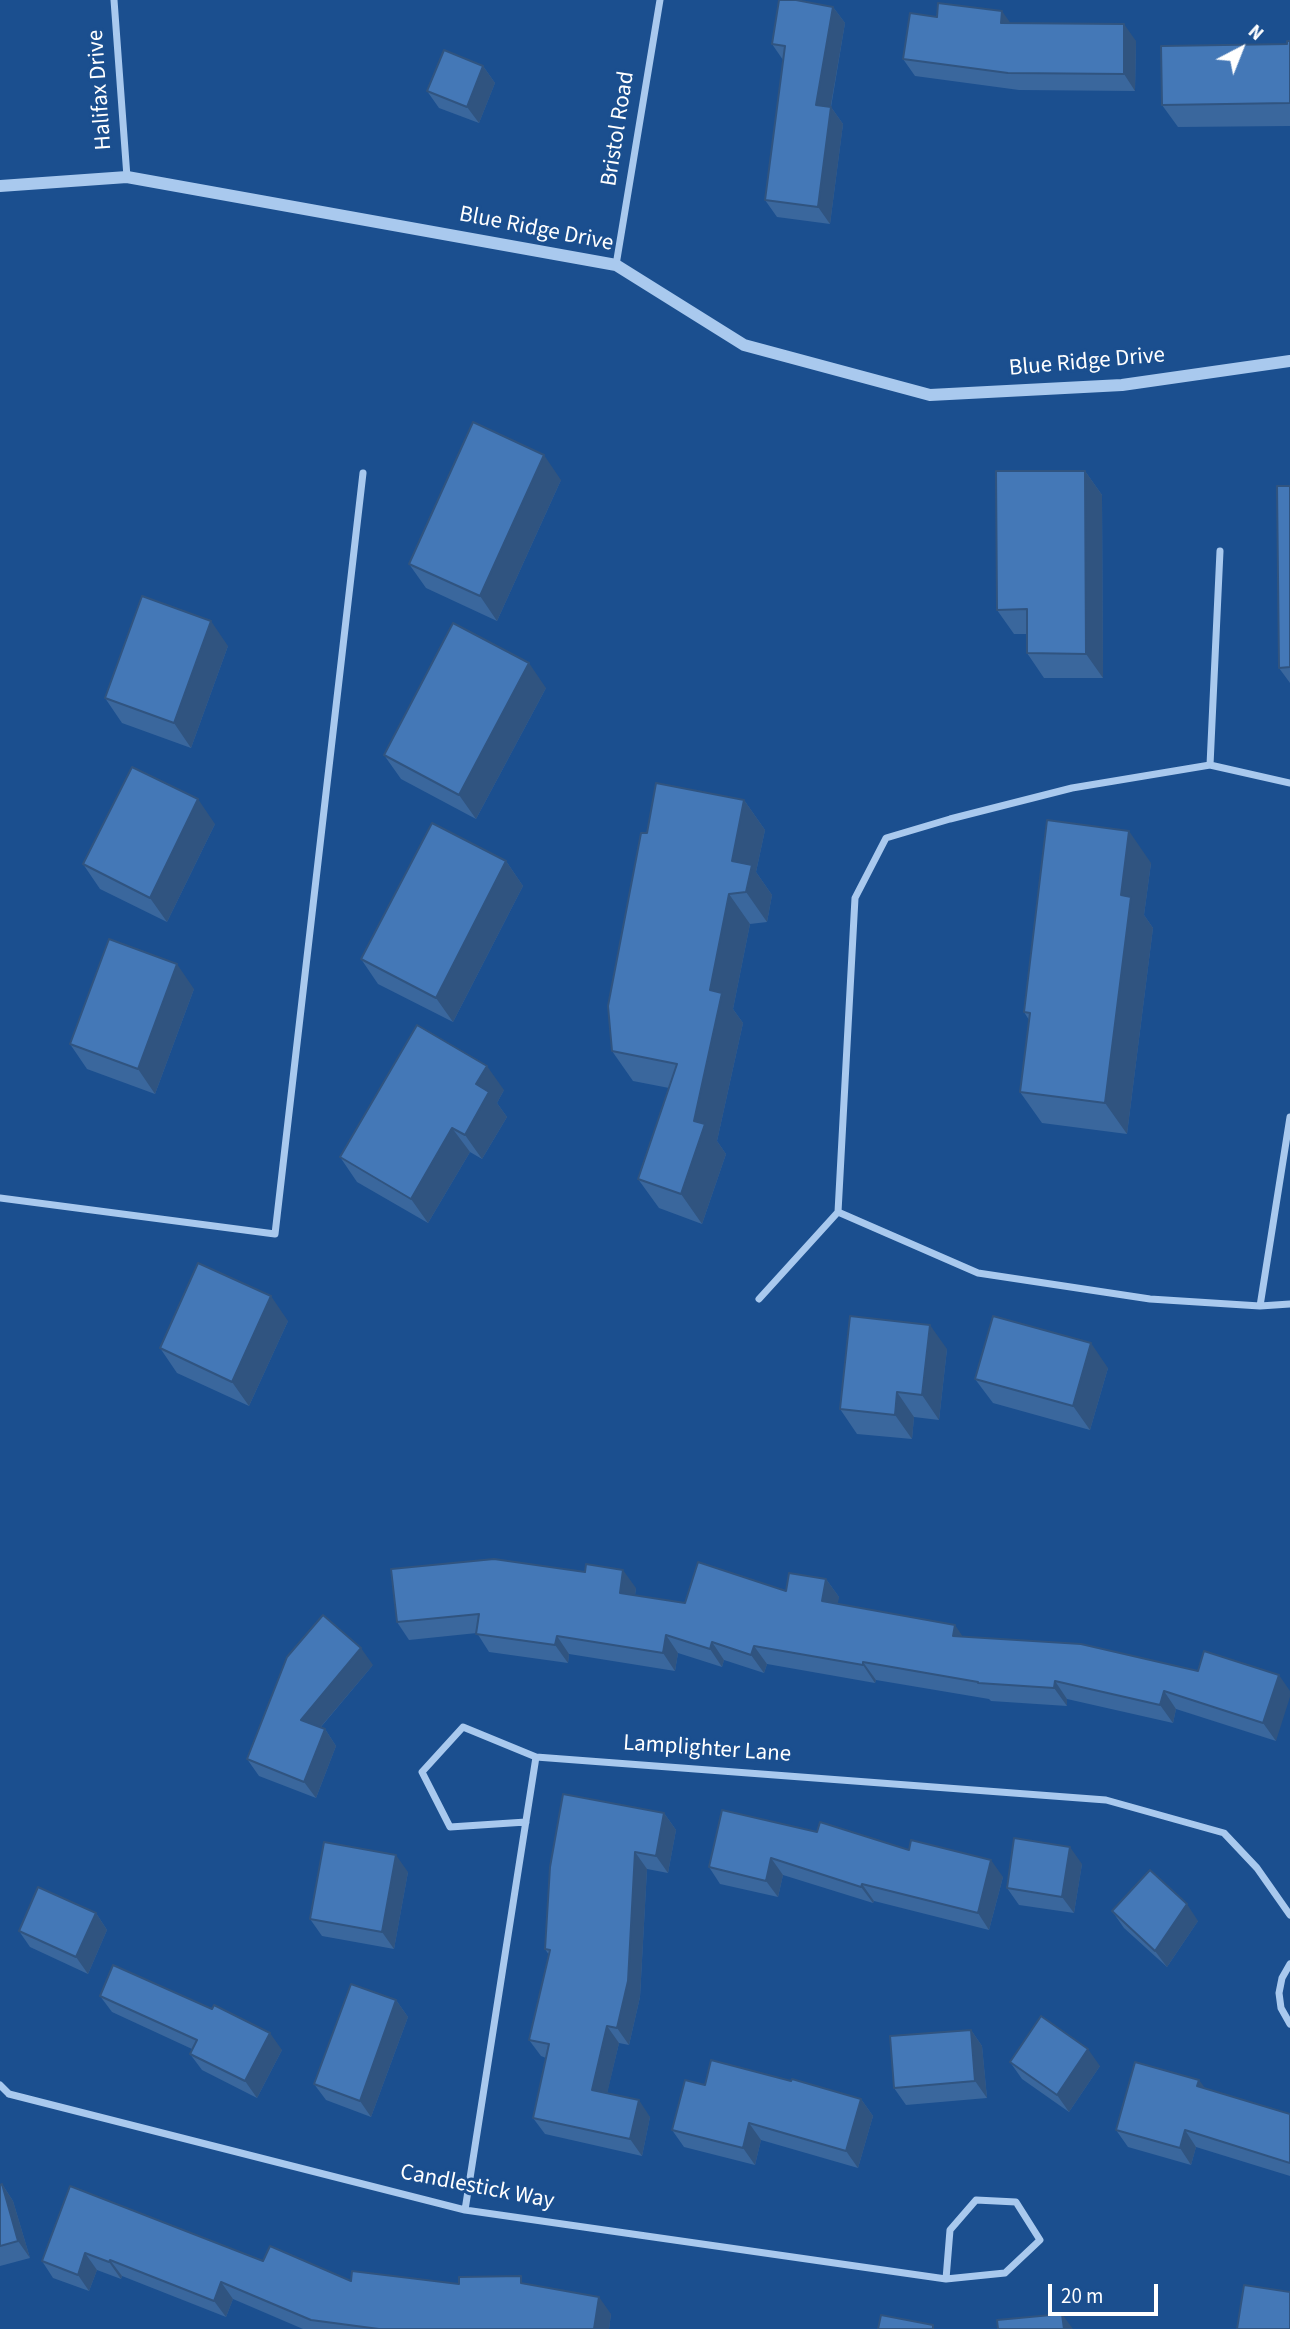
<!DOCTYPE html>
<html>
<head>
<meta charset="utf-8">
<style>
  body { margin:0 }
  #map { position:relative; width:1290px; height:2329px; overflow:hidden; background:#1b4f8f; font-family:"Source Sans 3",sans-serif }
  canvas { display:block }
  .north { position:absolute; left:1206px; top:14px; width:70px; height:70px; -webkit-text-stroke:5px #1b4f8f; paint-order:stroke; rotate:42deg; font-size:19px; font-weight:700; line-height:28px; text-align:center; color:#fff }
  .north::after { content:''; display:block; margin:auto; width:24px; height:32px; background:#fff; clip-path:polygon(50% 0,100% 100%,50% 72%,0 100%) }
  .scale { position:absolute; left:1048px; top:2284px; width:110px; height:32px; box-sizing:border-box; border:4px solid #fff; border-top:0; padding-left:9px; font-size:21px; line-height:24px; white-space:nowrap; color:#fff; -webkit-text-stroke:5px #1b4f8f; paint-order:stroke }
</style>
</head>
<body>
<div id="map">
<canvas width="1290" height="2329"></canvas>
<div class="north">N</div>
<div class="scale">20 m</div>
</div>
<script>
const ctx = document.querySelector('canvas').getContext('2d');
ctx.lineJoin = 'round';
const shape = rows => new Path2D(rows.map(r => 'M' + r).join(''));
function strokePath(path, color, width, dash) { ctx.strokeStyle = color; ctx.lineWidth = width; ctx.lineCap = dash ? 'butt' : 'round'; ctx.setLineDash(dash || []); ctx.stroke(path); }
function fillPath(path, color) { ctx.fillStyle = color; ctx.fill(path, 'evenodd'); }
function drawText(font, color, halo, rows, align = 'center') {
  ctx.font = font + ' "Source Sans 3",sans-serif'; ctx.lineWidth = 6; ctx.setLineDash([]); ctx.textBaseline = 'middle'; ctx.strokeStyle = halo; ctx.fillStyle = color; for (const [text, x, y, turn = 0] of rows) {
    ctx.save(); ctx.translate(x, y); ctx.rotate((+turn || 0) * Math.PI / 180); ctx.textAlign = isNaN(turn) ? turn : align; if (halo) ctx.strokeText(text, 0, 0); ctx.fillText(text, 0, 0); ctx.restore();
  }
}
strokePath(shape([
  [114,0,127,177],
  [616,265,660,0],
  [1210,765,1220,551],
  [0,1198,275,1234,363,473],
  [838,1212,978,1273,1150,1299,1260,1306,1290,1304],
  [759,1299,838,1212,855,898,886,838,950,819,1072,788,1210,765,1290,783],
  [1260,1306,1290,1117],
  [526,1822,450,1827,422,1772,463,1727,536,1757,1106,1800,1224,1833,1257,1868,1290,1915],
  [1290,1964,1282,1978,1279,1993,1281,2008,1290,2024],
  [0,2085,9,2094],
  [9,2094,465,2210,946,2279,1005,2273,1040,2240,1016,2202,976,2200,950,2230,946,2279],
  [465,2210,536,1757]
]), '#a9c9ee', 7);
strokePath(shape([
  [0,186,127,177,616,265,744,345,930,395,1122,385,1290,361]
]), '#a9c9ee', 12);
fillPath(shape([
  [833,7,845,23,831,107,843,124,830,224,777,217,765,200,783,60,772,44],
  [937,17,1011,23,1136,41,1135,91,1019,90,915,76,903,59],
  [1290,41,1290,126,1178,127,1162,105,1287,44],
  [483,66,495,83,479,123,439,108,427,91],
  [1085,471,1102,495,1103,678,1044,678,1027,653,1027,634,1014,634,997,610],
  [561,480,497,621,426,588,409,564],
  [1290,486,1290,683,1279,668],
  [228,646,191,748,122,723,105,698],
  [546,688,476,819,401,779,384,755],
  [744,800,765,830,756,872,772,895,767,922,750,924,733,1009,743,1023,717,1141,726,1154,702,1224,659,1208,638,1179,669,1088,633,1081,612,1051,647,833],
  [215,824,167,922,100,889,83,864],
  [506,861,523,886,453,1022,378,984,361,959],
  [1151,863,1144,915,1153,928,1127,1134,1042,1123,1020,1092,1029,1020,1024,1012],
  [194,989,155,1094,87,1069,70,1044],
  [504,1090,497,1103,507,1117,482,1159,470,1152,428,1223,357,1182,340,1157],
  [288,1321,249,1406,177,1373,160,1348],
  [947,1349,939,1420,914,1417,912,1439,857,1434,840,1409],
  [1108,1368,1090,1430,993,1403,975,1379],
  [826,1579,839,1597,837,1603,963,1637,1198,1671,1279,1675,1276,1741,1176,1709,1173,1723,1067,1699,1067,1706,991,1701,989,1699,876,1680,875,1683,767,1664,764,1673,724,1660,722,1667,678,1653,675,1671,569,1654,568,1663,489,1652,477,1633,409,1640,397,1622,636,1588,635,1595,685,1603,786,1591],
  [373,1665,321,1727,325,1729,336,1746,316,1798,259,1776,247,1759],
  [664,1813,676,1830,668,1873,647,1869,640,1997,629,2045,619,2043,607,2093,650,2117,642,2156,545,2134,533,2118,546,2058,541,2056,529,2040,549,1955,545,1949],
  [817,1832,909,1850,1003,1877,989,1930,874,1901,873,1903,783,1875,778,1897,720,1884,709,1867],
  [1082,1864,1074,1913,1019,1905,1007,1888],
  [408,1872,394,1949,322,1936,310,1919],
  [1112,1911,1198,1921,1167,1967,1124,1928],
  [96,1913,107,1930,88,1974,30,1947,19,1931],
  [100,1996,282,2050,257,2098,202,2070,190,2054,192,2049,112,2012],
  [396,2000,408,2017,371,2117,326,2100,314,2084],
  [971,2030,982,2046,987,2098,906,2105,894,2088],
  [1010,2062,1100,2066,1069,2112,1022,2079],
  [705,2085,861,2099,873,2116,858,2168,761,2140,755,2165,684,2147,672,2130],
  [1205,2088,1290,2115,1290,2176,1196,2147,1191,2165,1128,2147,1116,2130],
  [2,2184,13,2201,30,2258,0,2266,0,2185],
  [70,2186,263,2261,351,2281,459,2284,527,2284,611,2314,609,2329,303,2329,233,2299,226,2317,122,2276,121,2279,97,2270,89,2291,53,2278,42,2261]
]), '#3a679d');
fillPath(shape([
  [833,7,845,23,828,122,816,105],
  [1002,11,1014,28,1001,23],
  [1124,24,1136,41,1135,91,1124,74],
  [483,66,495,83,479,123,467,107],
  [831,107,843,124,830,224,818,207],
  [544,455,561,480,497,621,480,596],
  [1085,471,1102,495,1103,678,1086,654],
  [211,621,228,646,191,748,174,723],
  [529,663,546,688,476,819,459,795],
  [198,799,215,824,167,922,150,898],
  [744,800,765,830,756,872,772,895,767,922,746,892,732,861],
  [1129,831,1151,863,1144,915,1153,928,1127,1134,1105,1103,1121,895],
  [506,861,523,886,453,1022,436,998],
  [729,894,750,924,733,1009,743,1023,717,1141,726,1154,702,1224,681,1194,694,1121,710,990],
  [177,964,194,989,155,1094,138,1069],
  [487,1066,504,1090,497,1103,507,1117,482,1159,465,1135,476,1084],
  [452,1128,470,1152,428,1223,411,1199],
  [271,1296,288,1321,249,1406,232,1382],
  [930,1325,947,1349,939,1420,922,1395],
  [1091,1343,1108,1368,1090,1430,1073,1406],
  [897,1392,914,1417,912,1439,895,1415],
  [623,1570,636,1588,633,1611,620,1593],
  [826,1579,839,1597,835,1619,822,1601],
  [955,1625,967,1643,953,1636],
  [666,1635,678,1653,675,1671,663,1653],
  [557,1636,569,1654,568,1663,555,1645],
  [712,1642,724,1660,722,1667,710,1649],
  [754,1646,767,1664,764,1673,751,1655],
  [361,1648,373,1665,313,1736,301,1720],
  [863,1662,876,1680,875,1683,863,1665],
  [1279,1675,1290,1691,1290,1697,1276,1741,1263,1723],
  [1055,1681,1067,1699,1067,1706,1054,1688],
  [1164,1691,1176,1709,1173,1723,1160,1705],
  [325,1729,336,1746,316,1798,304,1782],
  [664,1813,676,1830,668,1873,656,1856],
  [1070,1847,1082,1864,1074,1913,1062,1897],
  [635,1852,647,1869,640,1997,629,2045,617,2028],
  [396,1855,408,1872,394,1949,382,1932],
  [771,1858,783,1875,778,1897,766,1881],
  [991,1860,1003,1877,989,1930,978,1913],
  [862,1884,874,1901,873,1903,861,1887],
  [1187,1904,1198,1921,1167,1967,1155,1951],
  [96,1913,107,1930,88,1974,76,1957],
  [396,2000,408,2017,371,2117,360,2101],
  [607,2026,619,2043,604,2107,592,2090],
  [971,2030,982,2046,987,2098,975,2081],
  [270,2033,282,2050,257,2098,245,2081],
  [1088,2049,1100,2066,1069,2112,1057,2095],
  [1199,2080,1211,2096,1197,2086],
  [861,2099,873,2116,858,2168,846,2151],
  [639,2100,650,2117,642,2156,630,2139],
  [749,2123,761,2140,755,2165,743,2148],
  [1185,2130,1196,2147,1191,2165,1180,2148],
  [2,2184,13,2201,30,2258,18,2241],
  [85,2253,97,2270,89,2291,78,2275],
  [110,2260,122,2276,121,2279,109,2262],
  [221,2282,233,2299,226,2317,214,2301],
  [599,2297,611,2314,609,2329,594,2329],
  [1062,2314,1073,2329,1064,2329]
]), '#305480');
const building = shape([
  [779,0,796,0,833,7,816,105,831,107,818,207,765,200,785,46,772,44,779,0],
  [938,3,1002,11,1001,23,1124,24,1124,74,1008,73,903,59,910,13,937,17,938,3],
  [1287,41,1290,41,1290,103,1162,105,1161,46,1287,44,1287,41],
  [444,50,483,66,467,107,427,91,444,50],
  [473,422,544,455,480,596,409,564,473,422],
  [996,471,1085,471,1086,654,1027,653,1027,609,997,610,996,471],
  [1277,486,1290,486,1290,667,1279,668,1277,486],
  [142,596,211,621,174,723,105,698,142,596],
  [453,623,529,663,459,795,384,755,453,623],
  [132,767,198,799,150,898,83,864,132,767],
  [656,783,744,800,732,861,752,865,746,892,729,894,710,990,722,993,694,1121,705,1124,681,1194,638,1179,677,1064,612,1051,608,1006,641,833,647,833,656,783],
  [1047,820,1129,831,1121,895,1131,897,1105,1103,1020,1092,1030,1013,1024,1012,1047,820],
  [432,823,506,861,436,998,361,959,432,823],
  [109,939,177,964,138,1069,70,1044,109,939],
  [417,1025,487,1066,476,1084,489,1092,465,1135,452,1128,411,1199,340,1157,417,1025],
  [198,1263,271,1296,232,1382,160,1348,198,1263],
  [850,1316,930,1325,922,1395,897,1392,895,1415,840,1409,850,1316],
  [993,1316,1091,1343,1073,1406,975,1379,993,1316],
  [494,1559,585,1572,586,1564,623,1570,620,1593,685,1603,698,1562,786,1591,789,1573,826,1579,822,1601,955,1625,953,1636,1081,1644,1198,1671,1204,1651,1279,1675,1263,1723,1164,1691,1160,1705,1055,1681,1054,1688,978,1683,978,1682,863,1662,863,1665,754,1646,751,1655,712,1642,710,1649,666,1635,663,1653,557,1636,555,1645,476,1634,479,1614,397,1622,391,1569,494,1559],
  [323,1615,361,1648,301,1720,325,1729,304,1782,247,1759,287,1657,323,1615],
  [563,1794,664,1813,656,1856,635,1852,628,1981,617,2028,607,2026,592,2090,639,2100,630,2139,533,2118,549,2044,529,2040,550,1950,545,1949,550,1867,563,1794],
  [722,1810,817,1832,820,1822,909,1850,911,1840,991,1860,978,1913,862,1884,861,1887,771,1858,766,1881,709,1867,722,1810],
  [1014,1838,1070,1847,1062,1897,1007,1888,1014,1838],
  [324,1842,396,1855,382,1932,310,1919,324,1842],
  [1150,1870,1187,1904,1155,1951,1112,1911,1150,1870],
  [38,1887,96,1913,76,1957,19,1931,38,1887],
  [113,1965,212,2009,214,2005,270,2033,245,2081,190,2054,197,2040,100,1996,113,1965],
  [351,1984,396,2000,360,2101,314,2084,351,1984],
  [1041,2016,1088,2049,1057,2095,1010,2062,1041,2016],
  [971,2030,975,2081,894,2088,890,2036,971,2030],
  [711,2060,791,2081,792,2079,861,2099,846,2151,749,2123,743,2148,672,2130,685,2080,705,2085,711,2060],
  [1135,2062,1199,2080,1197,2086,1290,2114,1290,2163,1185,2130,1180,2148,1116,2130,1135,2062],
  [2,2184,18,2241,0,2246,0,2185,2,2184],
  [70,2186,263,2261,270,2246,351,2281,352,2271,459,2284,459,2277,521,2276,521,2283,599,2297,594,2329,379,2329,311,2320,221,2282,214,2301,110,2260,109,2262,85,2253,78,2275,42,2261,70,2186],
  [1244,2285,1290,2292,1290,2329,1237,2329,1244,2285],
  [1062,2314,1064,2329,998,2329,997,2320,1062,2314],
  [881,2315,933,2325,933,2329,878,2329,881,2315]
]);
fillPath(building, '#4478b7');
strokePath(building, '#305480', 2);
drawText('23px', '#fff', '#1b4f8f', [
  ["Halifax Drive",101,90,-94],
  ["Bristol Road",619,129,-81],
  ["Blue Ridge Drive",536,230,11],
  ["Blue Ridge Drive",1087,363,-5],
  ["Lamplighter Lane",707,1750,4],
  ["Candlestick Way",477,2188,11]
]);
</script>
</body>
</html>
